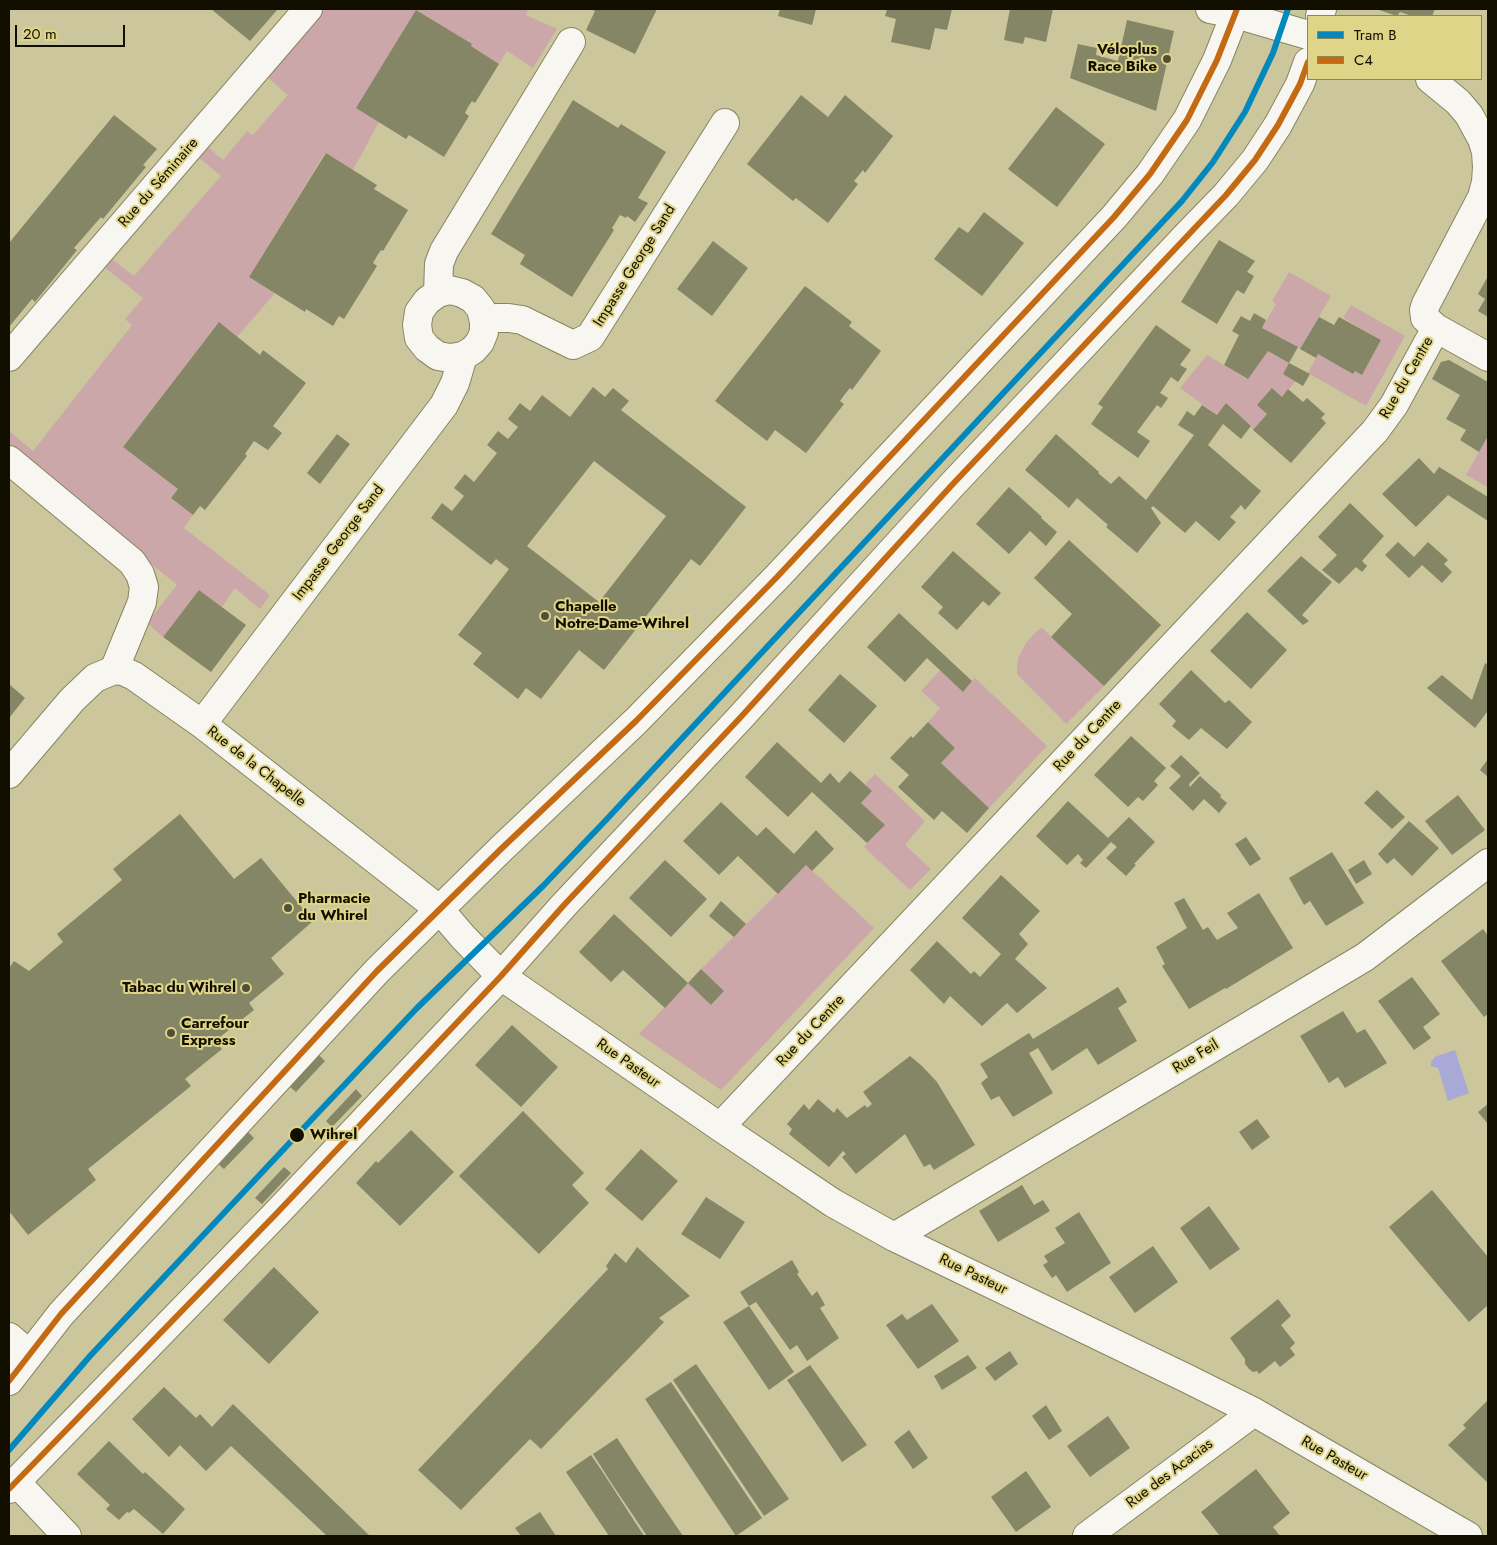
<!DOCTYPE html>
<html>
<head>
<meta charset="utf-8">
<style>
  body { margin:0 }
  #map { position:relative; width:1497px; height:1545px; overflow:hidden; background:#cbc69c; font-family:Jost,sans-serif }
  canvas { display:block }
  .frame { position:absolute; inset:0; border:10px solid #120e00; pointer-events:none }
  .legend { position:absolute; left:1307px; top:15px; width:175px; height:65px; box-sizing:border-box; background:#dfd588; border:1px solid #8d8552; margin:0; padding:6px 9px; list-style:none; font-size:15px; color:#120e00 }
  .legend li { display:flex; align-items:center; gap:10px; height:25px }
  .legend b { width:25px; border:1px solid #8d8552 }
  .scale { position:absolute; left:15px; top:25px; width:110px; height:22px; box-sizing:border-box; border:2px solid #120e00; border-top:0; padding-left:6px; font-size:15px; line-height:18px; white-space:nowrap; color:#120e00; -webkit-text-stroke:4px #dfd588; paint-order:stroke }
</style>
</head>
<body>
<div id="map">
<canvas width="1497" height="1545"></canvas>
<div class="frame"></div>
<ul class="legend">
<li><b style="height:6px;background:#0388be"></b>Tram B</li>
<li><b style="height:6px;background:#c46a13"></b>C4</li>
</ul>
<div class="scale">20 m</div>
</div>
<script>
const ctx = document.querySelector('canvas').getContext('2d');
ctx.lineJoin = 'round';
function fillPath(path, color) { ctx.fillStyle = color; ctx.fill(path, 'evenodd'); }
const shape = rows => new Path2D(rows.map(r => 'M' + r).join(''));
function strokePath(path, color, width, dash) { ctx.strokeStyle = color; ctx.lineWidth = width; ctx.lineCap = dash ? 'butt' : 'round'; ctx.setLineDash(dash || []); ctx.stroke(path); }
function drawText(font, color, halo, rows, align = 'center') {
  ctx.font = font + ' Jost,sans-serif'; ctx.lineWidth = 4; ctx.setLineDash([]); ctx.textBaseline = 'middle'; ctx.strokeStyle = halo; ctx.fillStyle = color; for (const [text, x, y, turn = 0] of rows) {
    ctx.save(); ctx.translate(x, y); ctx.rotate((+turn || 0) * Math.PI / 180); ctx.textAlign = isNaN(turn) ? turn : align; if (halo) ctx.strokeText(text, 0, 0); ctx.fillText(text, 0, 0); ctx.restore();
  }
}
fillPath(shape([
  [323,9,528,9,526,15,557,29,533,68,507,51,499,64,471,46,379,122,353,170,325,153,249,277,275,293,237,337,218,323,123,447,178,489,171,498,193,515,184,528,270,595,260,609,235,588,222,607,199,590,163,637,147,623,177,585,9,447,9,431,33,451,132,325,125,319,143,298,98,262,105,254,134,276,221,176,198,157,207,146,223,160,247,131,253,135,288,95,267,77],
  [1289,272,1331,296,1300,349,1262,328,1276,304,1272,301],
  [1351,305,1405,336,1366,406,1308,373,1318,354,1353,373,1355,371,1362,374,1381,340,1343,318],
  [1268,351,1289,363,1284,374,1296,381,1282,397,1272,388,1267,414,1253,430,1251,426,1226,403,1217,415,1180,388,1207,355,1247,379],
  [1488,436,1488,487,1466,475],
  [1042,628,1104,686,1066,724,1017,674,1018,658,1026,643,1037,631],
  [940,670,962,691,975,678,1047,746,989,808,941,763,955,748,928,722,940,708,921,691],
  [875,774,925,821,905,845,931,869,910,890,864,847,884,825,861,803,872,791,865,784],
  [806,865,874,928,721,1090,639,1034,688,983,711,1005,724,991,701,969]
]), '#cba7a9');
fillPath(shape([
  [1455,1050,1469,1093,1448,1101,1438,1068,1431,1066,1431,1061,1434,1059,1434,1057]
]), '#a9a9d6');
fillPath(shape([
  [211,9,278,9,250,41],
  [590,9,657,9,635,54,586,30,595,11],
  [780,9,816,9,812,25,778,16],
  [887,9,952,9,947,30,935,28,930,50,891,42,896,19,885,16],
  [1010,9,1053,9,1046,42,1025,37,1023,44,1004,40],
  [1376,9,1435,9,1432,16,1412,16,1400,12,1397,16],
  [416,10,472,44,471,46,499,64,475,103,472,101,468,107,465,113,469,116,444,157,409,135,406,139,356,108],
  [1127,20,1174,31,1156,111,1070,78,1078,44,1097,48,1096,55,1118,61],
  [801,95,828,117,845,95,893,136,865,173,863,170,859,175,854,181,858,184,828,223,796,198,793,201,747,164],
  [573,100,618,128,621,124,666,152,638,198,648,203,635,222,627,216,626,218,620,215,612,228,614,230,572,297,520,264,525,255,491,234],
  [1056,107,1105,144,1057,207,1008,169],
  [114,115,157,149,143,165,146,167,103,219,101,217,74,248,77,250,35,302,32,299,9,327,9,243],
  [326,153,377,185,374,189,408,210,383,251,381,250,377,256,373,263,377,266,344,319,339,316,333,326,306,309,305,312,249,277],
  [984,212,1024,243,982,296,934,259,959,227,968,233],
  [1219,240,1255,261,1247,272,1254,276,1244,294,1237,290,1217,324,1181,302],
  [713,241,748,268,712,316,677,289],
  [1487,278,1488,279,1488,317,1478,311,1485,299,1478,294],
  [805,286,852,322,849,326,881,351,852,390,850,388,845,394,840,401,844,404,806,453,775,430,767,441,715,401],
  [1254,313,1266,320,1262,328,1298,347,1289,363,1268,351,1248,379,1224,365,1239,335,1232,331,1241,316,1250,321],
  [1319,317,1334,325,1339,317,1381,340,1362,375,1355,371,1353,374,1318,354,1316,358,1300,349],
  [219,322,260,355,263,350,306,383,273,426,282,433,268,450,254,441,245,454,247,456,205,510,200,506,193,515,171,498,178,489,123,447],
  [1156,325,1191,350,1180,365,1187,369,1178,382,1171,377,1160,393,1168,398,1161,408,1157,405,1137,432,1150,441,1138,458,1091,424,1103,407,1098,404],
  [1449,360,1488,382,1488,436,1479,452,1460,440,1466,430,1446,419,1460,395,1432,379,1441,362],
  [1289,363,1310,374,1303,386,1283,374],
  [593,387,605,397,613,388,629,401,621,410,746,507,700,566,691,559,604,670,579,650,541,699,526,688,518,699,473,664,482,653,458,635,509,569,496,559,491,565,431,518,442,503,452,511,464,496,454,488,465,474,474,482,497,453,487,445,498,431,508,439,518,427,508,419,520,403,530,411,542,395,570,417],
  [594,461,666,516,599,602,527,546],
  [1272,388,1282,397,1288,389,1303,402,1307,398,1325,414,1321,418,1326,423,1291,463,1253,430,1267,414,1257,405],
  [1226,403,1251,426,1241,439,1223,424,1208,445,1261,491,1245,510,1241,505,1230,517,1236,522,1219,541,1196,521,1185,533,1153,506,1151,508,1161,523,1137,553,1106,527,1108,525,1077,498,1069,508,1025,470,1056,434,1099,472,1098,473,1111,484,1119,476,1146,500,1194,435,1178,425,1187,411,1194,416,1202,405,1217,415],
  [337,434,350,444,320,484,307,473],
  [1419,458,1434,474,1439,467,1488,497,1488,521,1448,495,1416,527,1382,494],
  [1009,487,1042,517,1041,518,1057,532,1046,546,1030,531,1009,554,976,524],
  [1350,503,1384,536,1362,561,1367,566,1362,572,1356,567,1339,584,1322,570,1337,555,1318,537],
  [1069,540,1161,625,1104,686,1051,637,1072,614,1034,578],
  [1398,542,1414,557,1428,542,1448,560,1444,564,1452,572,1442,583,1422,565,1409,578,1385,555],
  [953,551,1001,593,989,606,983,601,957,630,938,613,943,607,921,587],
  [1301,556,1332,582,1302,615,1309,621,1303,625,1267,591],
  [199,590,246,625,211,672,163,637],
  [1247,612,1287,650,1251,689,1210,651],
  [899,613,972,681,963,692,927,658,905,682,867,647],
  [1485,663,1488,665,1488,713,1487,712,1475,728,1427,688,1442,675,1472,700],
  [1191,670,1225,703,1229,700,1252,722,1227,749,1201,728,1189,740,1172,726,1176,721,1159,704],
  [840,674,877,706,844,743,808,710],
  [9,684,25,698,9,718],
  [928,722,955,748,941,763,989,808,967,833,942,811,934,820,898,787,909,775,890,758,911,736,913,738],
  [1131,736,1166,768,1154,781,1158,785,1143,801,1138,797,1128,807,1094,775],
  [777,742,821,783,830,773,839,783,850,771,872,791,861,803,885,825,867,843,812,792,788,817,745,777],
  [1181,755,1200,773,1189,784,1190,787,1200,776,1221,795,1220,797,1227,803,1219,813,1204,799,1193,811,1169,788,1181,776,1170,766],
  [1488,759,1488,777,1480,770],
  [1377,790,1405,817,1392,829,1364,803],
  [1458,795,1485,830,1452,855,1425,821],
  [1068,801,1108,838,1129,817,1155,842,1134,864,1136,865,1126,876,1106,858,1117,847,1111,842,1086,868,1080,863,1083,860,1078,854,1067,865,1036,836],
  [721,802,757,836,766,827,794,854,816,830,834,849,812,871,806,865,778,894,738,856,719,875,683,841],
  [180,814,234,879,261,858,313,921,271,958,284,974,249,1003,254,1010,215,1041,222,1049,185,1079,191,1086,88,1169,96,1180,28,1235,9,1211,9,968,14,961,29,971,63,942,57,934,122,880,113,869],
  [1409,821,1439,848,1412,876,1394,858,1387,864,1378,854],
  [1246,837,1261,859,1250,866,1235,844],
  [1332,852,1364,903,1326,926,1310,901,1304,905,1289,878],
  [665,860,707,899,671,937,629,898],
  [1364,860,1372,874,1356,884,1348,870],
  [1001,875,1040,911,1019,934,1028,944,1015,959,1047,988,1017,1013,1007,1003,982,1026,950,996,944,1004,910,970,937,941,971,974,974,971,980,977,1001,954,962,918],
  [1259,893,1293,948,1226,989,1225,988,1189,1009,1162,966,1165,964,1156,947,1187,928,1174,903,1184,898,1203,930,1208,927,1217,940,1238,928,1227,913],
  [721,901,746,924,734,937,709,916],
  [614,914,688,983,665,1008,623,970,611,982,579,952],
  [1483,929,1488,936,1488,1014,1484,1017,1441,961],
  [701,969,724,991,711,1005,688,983],
  [1412,977,1440,1014,1423,1027,1431,1038,1414,1050,1378,1001],
  [1118,987,1127,1002,1118,1008,1137,1041,1098,1065,1087,1048,1052,1071,1038,1048,1029,1053,1053,1093,1013,1117,999,1096,991,1100,981,1083,988,1077,980,1064,1029,1033,1033,1039],
  [1343,1011,1357,1033,1365,1029,1387,1063,1345,1088,1338,1077,1329,1083,1300,1036],
  [512,1025,558,1067,521,1107,475,1065],
  [318,1054,325,1061,296,1092,289,1086],
  [910,1056,922,1066,937,1082,975,1145,934,1170,930,1164,924,1167,905,1134,856,1174,842,1157,846,1154,843,1151,829,1167,789,1134,792,1129,787,1124,804,1104,809,1110,818,1099,834,1113,837,1108,847,1118,865,1105,867,1108,872,1104,863,1092],
  [356,1089,362,1096,332,1127,326,1121],
  [1488,1104,1488,1124,1478,1112],
  [523,1111,584,1173,572,1185,589,1203,539,1254,459,1176],
  [1257,1119,1270,1137,1252,1150,1239,1132],
  [411,1130,454,1172,400,1226,356,1183,376,1161,378,1163],
  [247,1131,254,1138,224,1169,217,1163],
  [641,1149,678,1181,642,1221,605,1189],
  [284,1167,291,1173,262,1204,255,1198],
  [1022,1185,1034,1205,1043,1200,1050,1211,998,1242,979,1211],
  [1432,1190,1488,1257,1488,1305,1469,1322,1389,1227],
  [706,1197,745,1222,720,1259,681,1234],
  [1209,1206,1240,1249,1210,1270,1180,1228],
  [1079,1212,1111,1263,1067,1292,1056,1275,1052,1278,1043,1265,1048,1262,1044,1256,1065,1243,1055,1228],
  [1153,1246,1178,1282,1135,1313,1109,1277],
  [637,1247,690,1296,659,1318,664,1322,541,1449,530,1439,461,1510,418,1470,608,1269,606,1266,615,1253,626,1263],
  [792,1260,799,1272,797,1274,812,1296,817,1291,825,1305,820,1308,839,1338,807,1361,797,1345,790,1350,756,1302,749,1306,794,1372,769,1390,723,1322,749,1306,740,1292],
  [274,1267,319,1312,269,1364,223,1320],
  [1278,1299,1291,1316,1281,1325,1295,1343,1290,1348,1295,1355,1280,1367,1275,1361,1259,1374,1257,1371,1253,1372,1249,1369,1245,1364,1245,1359,1230,1338],
  [932,1304,959,1341,918,1369,886,1325,902,1314,907,1320],
  [1010,1351,1018,1364,995,1381,985,1368],
  [968,1355,977,1368,942,1390,934,1376],
  [696,1364,789,1499,764,1516,673,1380],
  [810,1365,867,1445,842,1462,787,1380],
  [671,1382,762,1518,736,1536,645,1399],
  [164,1387,196,1418,200,1414,212,1427,233,1404,370,1536,327,1536,231,1446,206,1471,180,1445,169,1457,132,1419],
  [1488,1400,1488,1483,1448,1445,1466,1428,1463,1425],
  [1046,1405,1062,1431,1049,1440,1032,1416],
  [1108,1416,1130,1448,1090,1477,1067,1446],
  [909,1430,928,1458,913,1469,894,1442],
  [617,1438,646,1482,683,1536,647,1536,612,1484,593,1454],
  [109,1441,143,1474,145,1472,185,1509,163,1534,134,1509,129,1513,127,1512,119,1520,106,1509,110,1505,77,1474],
  [591,1455,602,1471,644,1536,609,1536,566,1472],
  [1256,1469,1290,1513,1273,1527,1280,1536,1220,1536,1201,1512],
  [1026,1471,1051,1507,1016,1532,991,1497],
  [540,1512,556,1536,521,1536,515,1528]
]), '#858665');
const minor = shape([
  [1210,9,1236,14,1308,35],
  [1430,79,1458,102,1469,115,1482,139,1486,152,1487,167,1486,182,1482,197,1426,304,1424,310,1425,318,1436,328,1488,357],
  [438,293,439,264,444,251,571,42],
  [484,322,496,318,509,318,522,320,573,345,590,337,725,123],
  [9,357,308,9],
  [9,460,132,562,140,574,144,587,142,602,114,670],
  [202,724,444,405,455,383,463,356,473,350,480,342,484,332,484,322,481,309,473,299,462,293,450,290,438,293,427,301,419,312,417,325,419,338,427,348,438,356,450,358,463,356],
  [9,774,72,700,95,678,114,670,123,671,134,676,202,724,440,910,463,937,501,976,720,1127,833,1203,894,1237,1188,1379,1254,1412,1468,1536],
  [720,1127,1375,431,1394,405,1436,328],
  [894,1237,1365,957,1488,863],
  [9,1337,29,1354],
  [16,1482,67,1536],
  [1087,1536,1254,1412]
]);
const major = shape([
  [1320,16,1322,9],
  [9,1381,61,1314,377,971,501,849,636,721,777,577,1114,217,1150,174,1187,120,1217,60,1237,9],
  [9,1489,276,1214,501,976,564,905,739,719,951,486,1189,233,1226,195,1255,160,1278,125,1300,84,1308,62]
]);
strokePath(minor, '#888562', 30);
strokePath(major, '#888562', 30);
strokePath(minor, '#f7f6f0', 28);
strokePath(major, '#f7f6f0', 28);
strokePath(shape([
  [9,1381,61,1314,377,971,501,849,636,721,777,577,1114,217,1150,174,1187,120,1217,60,1237,9],
  [9,1489,276,1214,501,976,564,905,739,719,951,486,1226,195,1255,160,1278,125,1300,84,1308,62]
]), '#c46a13', 6);
strokePath(shape([
  [9,1450,90,1356,297,1135,417,1008,543,886,606,820,1182,201,1213,162,1245,112,1273,53,1288,9]
]), '#0388be', 6);
for (const [x, y, r, color] of [
  [1167,59,5,"#534e37"],
  [545,616,5,"#534e37"],
  [288,908,5,"#534e37"],
  [246,988,5,"#534e37"],
  [171,1033,5,"#534e37"],
  [297,1135,8,"#120e00"]
]) { const dot = new Path2D(); dot.arc(x, y, r, 0, 2 * Math.PI); ctx.fillStyle = color; ctx.fill(dot); strokePath(dot, '#dfd588', 2); }
drawText('bold 15px', '#120e00', '#dfd588', [
  ["Véloplus",1157,50,"right"],
  ["Race Bike",1157,67,"right"],
  ["Chapelle",555,607],
  ["Notre-Dame-Wihrel",555,624],
  ["Pharmacie",298,899],
  ["du Whirel",298,916],
  ["Tabac du Wihrel",236,988,"right"],
  ["Carrefour",181,1024],
  ["Express",181,1041]
], 'left');
drawText('15px', '#120e00', '#dfd588', [
  ["Rue du Séminaire",159,183,-49],
  ["Impasse George Sand",635,266,-58],
  ["Rue du Centre",1407,378,-60],
  ["Impasse George Sand",339,543,-53],
  ["Rue du Centre",1088,736,-47],
  ["Rue de la Chapelle",256,767,38],
  ["Rue du Centre",811,1031,-47],
  ["Rue Feil",1196,1057,-31],
  ["Rue Pasteur",628,1064,35],
  ["Rue Pasteur",973,1275,26],
  ["Rue Pasteur",1334,1459,30],
  ["Rue des Acacias",1170,1474,-37]
]);
drawText('bold 15px', '#120e00', '#dfd588', [
  ["Wihrel",310,1135]
], 'left');
</script>
</body>
</html>
